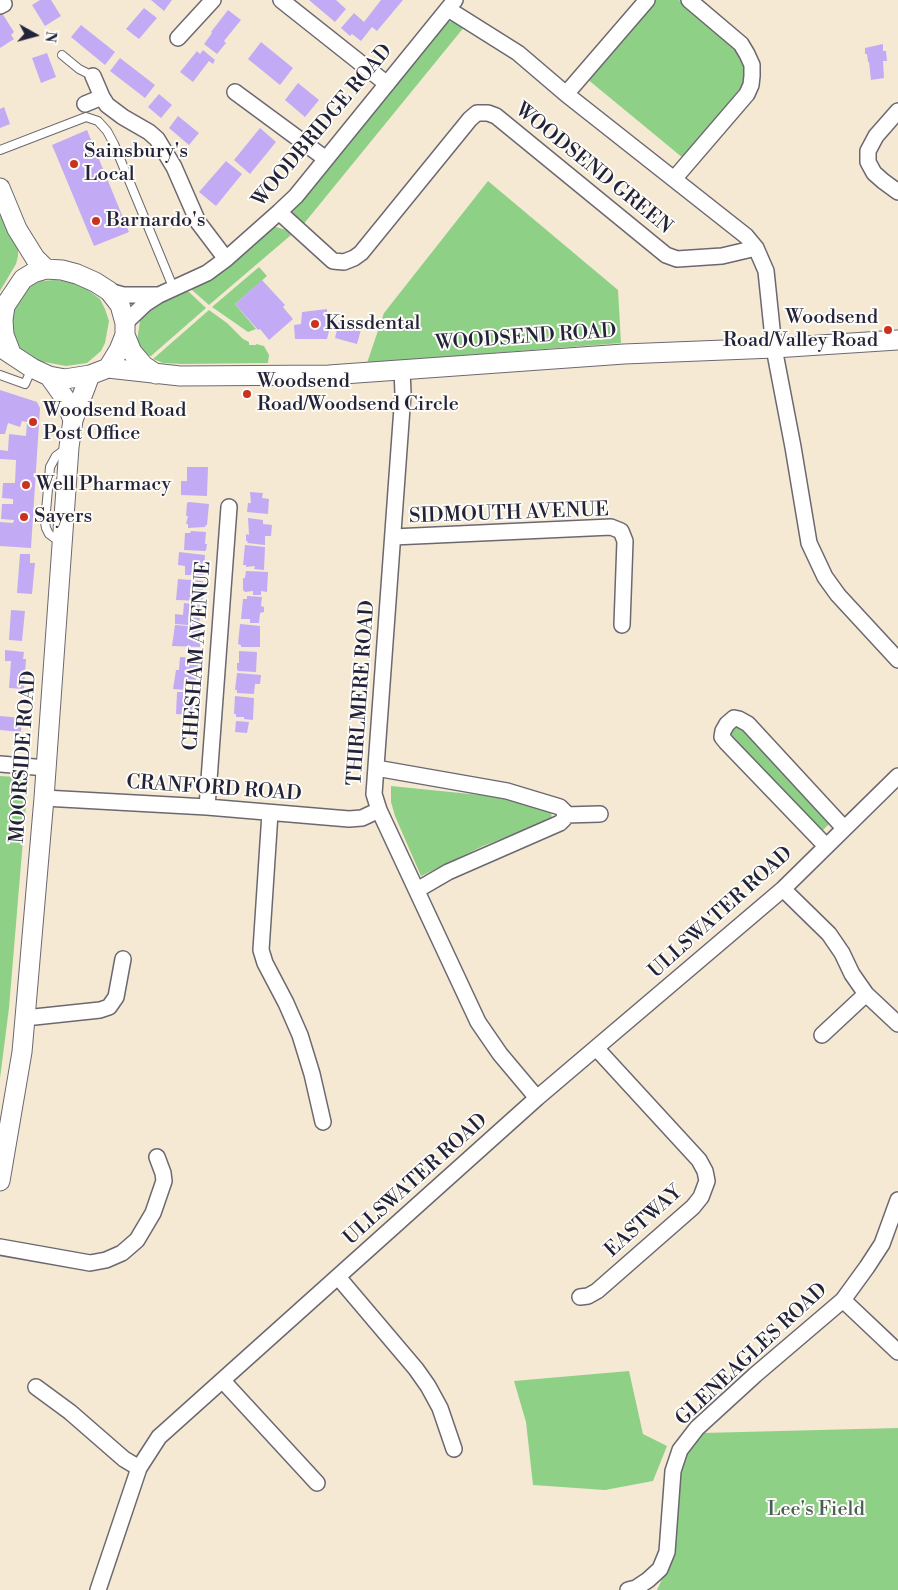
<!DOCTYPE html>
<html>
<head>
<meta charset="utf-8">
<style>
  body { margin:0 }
  #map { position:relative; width:898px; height:1590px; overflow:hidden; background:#f5e9d3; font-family:"Libre Bodoni",serif }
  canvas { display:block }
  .north { position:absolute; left:10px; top:10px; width:50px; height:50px; -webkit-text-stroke:4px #fdfcf7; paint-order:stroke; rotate:97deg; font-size:14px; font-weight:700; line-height:20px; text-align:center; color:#22223b }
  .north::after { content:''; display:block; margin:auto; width:18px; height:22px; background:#22223b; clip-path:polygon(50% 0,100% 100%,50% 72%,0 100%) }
</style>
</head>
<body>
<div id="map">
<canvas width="898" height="1590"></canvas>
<div class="north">N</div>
</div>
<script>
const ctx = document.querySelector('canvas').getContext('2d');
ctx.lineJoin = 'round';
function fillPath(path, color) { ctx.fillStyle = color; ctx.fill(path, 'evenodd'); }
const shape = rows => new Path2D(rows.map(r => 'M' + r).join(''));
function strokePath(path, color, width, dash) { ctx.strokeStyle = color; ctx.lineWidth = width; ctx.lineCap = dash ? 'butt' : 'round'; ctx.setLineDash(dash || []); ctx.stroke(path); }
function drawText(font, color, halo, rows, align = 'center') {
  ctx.font = font + ' "Libre Bodoni",serif'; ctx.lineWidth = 4; ctx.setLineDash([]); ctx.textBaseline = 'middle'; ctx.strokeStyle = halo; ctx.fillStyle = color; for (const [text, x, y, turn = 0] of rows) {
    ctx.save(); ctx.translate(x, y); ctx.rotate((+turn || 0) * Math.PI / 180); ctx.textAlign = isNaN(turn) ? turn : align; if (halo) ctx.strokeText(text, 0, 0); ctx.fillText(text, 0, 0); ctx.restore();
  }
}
fillPath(shape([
  [656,0,679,0,733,45,742,60,747,74,743,85,683,158,586,78,647,6],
  [458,21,465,26,302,226,285,211,444,22],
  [488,181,618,290,621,343,367,363,384,313],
  [0,214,18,248,18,256,16,264,0,291],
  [273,226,286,230,291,235,209,305,192,290,191,285],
  [259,267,267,276,235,304,256,329,248,332,212,307],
  [54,280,71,281,84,287,100,299,105,309,109,321,105,343,101,351,87,363,66,366,39,361,17,348,10,338,13,302,30,285,42,281],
  [183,291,189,292,206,308,151,356,146,355,137,341,141,314,144,310],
  [209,310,227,323,243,339,249,342,249,345,256,345,256,344,264,346,269,355,268,363,182,364,163,363,153,359],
  [741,725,831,822,820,833,728,735,732,726],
  [0,776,17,777,21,779,25,783,27,792,9,1008,0,1078],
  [391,786,500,797,551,812,552,819,483,846,421,876,395,816,391,802],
  [629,1371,643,1434,667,1446,653,1481,605,1490,533,1485,526,1422,514,1381],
  [898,1428,898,1590,657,1590,667,1569,678,1472,686,1453,702,1433]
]), '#8fd087');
fillPath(shape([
  [40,0,51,0,61,16,45,26,32,5],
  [151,0,172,0,164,11],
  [309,0,336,0,346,9,335,22],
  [381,0,403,0,377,31,372,27,361,41,352,34,350,36,341,28,354,13,364,22],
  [144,8,157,18,139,39,126,29],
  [0,10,14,32,11,35,14,39,0,48],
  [228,10,241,20,224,41,226,43,217,54,204,44,212,33,211,32],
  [81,25,115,52,105,65,71,37],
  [261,42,293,68,280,85,248,59],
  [883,44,883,51,886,51,887,61,883,61,884,78,871,80,869,62,868,62,867,54,865,54,865,48],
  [203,50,215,60,213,64,209,61,193,82,180,72,197,51,200,54],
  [47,53,56,77,41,83,32,58],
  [120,58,155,85,145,98,110,71],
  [298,83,319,100,305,117,285,100],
  [159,94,172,105,161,118,148,107],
  [4,107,10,124,0,128,0,109],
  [178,116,199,133,189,145,169,128],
  [260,128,276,142,250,174,234,160],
  [87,130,129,232,94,246,52,145],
  [226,161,242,174,216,206,199,192],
  [262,280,285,305,283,307,293,319,269,340,260,329,258,330,235,304],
  [327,309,327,316,332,316,332,331,329,331,327,339,295,339,294,325,301,324,302,312],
  [339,321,362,326,357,344,335,338],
  [0,390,37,402,40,408,31,548,0,546,0,522,13,523,14,520,1,519,2,504,13,504,13,499,2,498,3,483,15,483,16,460,0,459,0,450,8,451,9,434,26,436,27,422,22,421,20,427,8,423,5,434,0,434],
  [187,467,208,467,207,496,181,495,181,481,187,481],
  [250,492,263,493,262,498,269,499,268,514,247,512,248,503,251,503],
  [189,502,209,504,207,525,206,525,205,527,188,528,188,524,186,524,188,516,186,516,187,503],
  [248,518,263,520,263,524,272,525,271,536,265,536,265,545,247,543,248,541,246,541,246,534,249,535],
  [191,531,206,532,205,544,207,544,206,550,205,551,184,550,185,533,190,533],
  [245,545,265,547,264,570,254,569,255,566,246,567,246,565,243,565],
  [179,552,205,555,204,575,185,575,185,566,178,565],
  [20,554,30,554,30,563,35,563,32,594,17,593],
  [246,571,268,572,267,592,261,591,261,595,253,595,253,591,245,592,243,590,243,578,245,578],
  [178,579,203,581,203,601,176,600],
  [247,596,262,597,261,606,264,607,264,612,260,613,259,623,250,623,250,619,241,619,243,599,247,599],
  [184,603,201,605,199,626,175,624,175,614,183,615],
  [11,610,25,611,22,641,9,640],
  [240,624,260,626,260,647,241,647,241,645,238,644],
  [175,625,200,627,200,647,172,646],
  [5,650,24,652,23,659,26,659,24,689,9,688,11,661,5,661],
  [239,651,257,652,256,672,238,671,237,669,237,663,239,663],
  [180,657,197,658,197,663,198,663,198,670,196,670,198,671,195,684,185,684,185,690,173,689,176,670,179,670],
  [237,673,261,675,260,684,255,684,254,694,237,693,237,690,235,690],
  [177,692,184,692,184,696,194,697,193,708,195,708,193,715,176,714],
  [235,696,254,698,253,720,244,719,244,717,236,717,236,714,234,714],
  [0,716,22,718,21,732,0,730],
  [236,721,249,722,247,733,235,732]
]), '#c2abf4');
const service = shape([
  [62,55,79,69,93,76],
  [0,150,86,117,98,121,107,131,114,144,173,287],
  [0,375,25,384,32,368],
  [60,542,49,534,46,528,45,522,50,467,56,456,67,448]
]);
const minor = shape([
  [281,0,387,84],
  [0,6,4,4],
  [448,9,518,53,566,94,746,236,756,248,766,271,774,348,793,447,809,543,825,577,838,595,898,660],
  [178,38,213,0],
  [93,76,102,97,107,105,123,117,149,132,157,139,174,167,198,222,226,259],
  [235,92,326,159],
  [566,94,647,0],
  [85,104,102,97],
  [898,111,876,136,868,151,868,162,874,173,883,181,898,192],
  [674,179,747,94,751,85,752,76,752,65,747,54,741,44,689,0],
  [279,212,333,261,344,262,354,258,361,253,470,119,477,113,488,113,496,116,666,255,677,259,722,256,756,248],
  [109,291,123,295,159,295],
  [125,323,145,304,159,295,207,273,226,259,279,212,296,196,455,0],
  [402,369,403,394,374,794,379,810,478,1022,500,1054,537,1098],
  [393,537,611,527,621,531,625,541,622,625],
  [0,764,46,768],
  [376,768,507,791,560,807,565,812,564,819,560,823,448,872,417,890],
  [44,798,207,807,349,819,362,818,379,810],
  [207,807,229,507],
  [270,813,261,950,265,963,286,1003,300,1035,312,1074,323,1122],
  [565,815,600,814],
  [826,846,726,742,722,737,723,731,727,724,734,718,739,719,748,724,844,828],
  [783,889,829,934,842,953,852,974,866,994,898,1024],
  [25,1018,100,1010,109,1007,116,997,123,959],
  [822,1035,866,994],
  [0,1247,90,1263,106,1260,122,1253,137,1240,153,1213,164,1181,163,1173,157,1157],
  [338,1277,416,1369,428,1386,440,1408,454,1449],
  [580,1297,588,1296,597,1291,693,1207,701,1197,707,1181,705,1171,699,1160,597,1049],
  [843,1300,898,1352],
  [223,1381,317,1483],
  [36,1387,70,1412,124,1459,139,1468],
  [98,1590,139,1468,159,1437,537,1098,783,889,898,776],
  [628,1590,636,1588,648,1580,660,1569,667,1552,673,1471,680,1450,697,1428,755,1375,843,1300,867,1267,882,1244,898,1200]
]);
const tertiary = shape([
  [0,188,17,229,35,258,46,269],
  [125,335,132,352,144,366,156,374],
  [0,347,32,368,49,376,65,379,90,375,108,368,119,350,125,335,125,323,120,305,109,291,95,282,77,274,62,270,46,269,33,273,23,279,5,306,3,320,4,335,11,353],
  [108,368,180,376,329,375,624,354,774,348,898,340],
  [49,376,64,397,73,420],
  [0,1181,22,1052,25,1018,44,798,69,447,73,420,90,375]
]);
strokePath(service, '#6c6870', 10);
strokePath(minor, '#6c6870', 18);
strokePath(tertiary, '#6c6870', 21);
strokePath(service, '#fff', 8);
strokePath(minor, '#fff', 15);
strokePath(tertiary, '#fff', 19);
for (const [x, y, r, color] of [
  [74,164,5,"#c8321e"],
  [96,221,5,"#c8321e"],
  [315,324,5,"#c8321e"],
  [888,330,5,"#c8321e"],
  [247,394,5,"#c8321e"],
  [33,422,5,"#c8321e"],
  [26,485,5,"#c8321e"],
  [24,517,5,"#c8321e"]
]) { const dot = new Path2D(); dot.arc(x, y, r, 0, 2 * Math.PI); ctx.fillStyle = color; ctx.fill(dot); strokePath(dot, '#fdfcf7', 2); }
drawText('20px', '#22223b', '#fdfcf7', [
  ["WOODBRIDGE ROAD",323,126,-50],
  ["WOODSEND GREEN",593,169,39],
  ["WOODSEND ROAD",526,338,-4],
  ["SIDMOUTH AVENUE",509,514,-2],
  ["CHESHAM AVENUE",198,656,-86],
  ["THIRLMERE ROAD",362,693,-86],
  ["MOORSIDE ROAD",24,757,-86],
  ["CRANFORD ROAD",214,789,4],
  ["ULLSWATER ROAD",721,913,-42],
  ["ULLSWATER ROAD",416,1180,-42],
  ["EASTWAY",644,1222,-42],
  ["GLENEAGLES ROAD",752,1355,-43]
]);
drawText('20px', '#22223b', '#fdfcf7', [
  ["Sainsbury's",84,152],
  ["Local",84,175],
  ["Barnardo's",106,221],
  ["Woodsend",878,318,"right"],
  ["Road/Valley Road",878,341,"right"],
  ["Kissdental",325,324],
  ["Woodsend",257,382],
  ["Road/Woodsend Circle",257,405],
  ["Woodsend Road",43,411],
  ["Post Office",43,434],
  ["Well Pharmacy",36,485],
  ["Sayers",34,517]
], 'left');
drawText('20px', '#485f56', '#fdfcf7', [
  ["Lee's Field",816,1510]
]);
</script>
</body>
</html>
